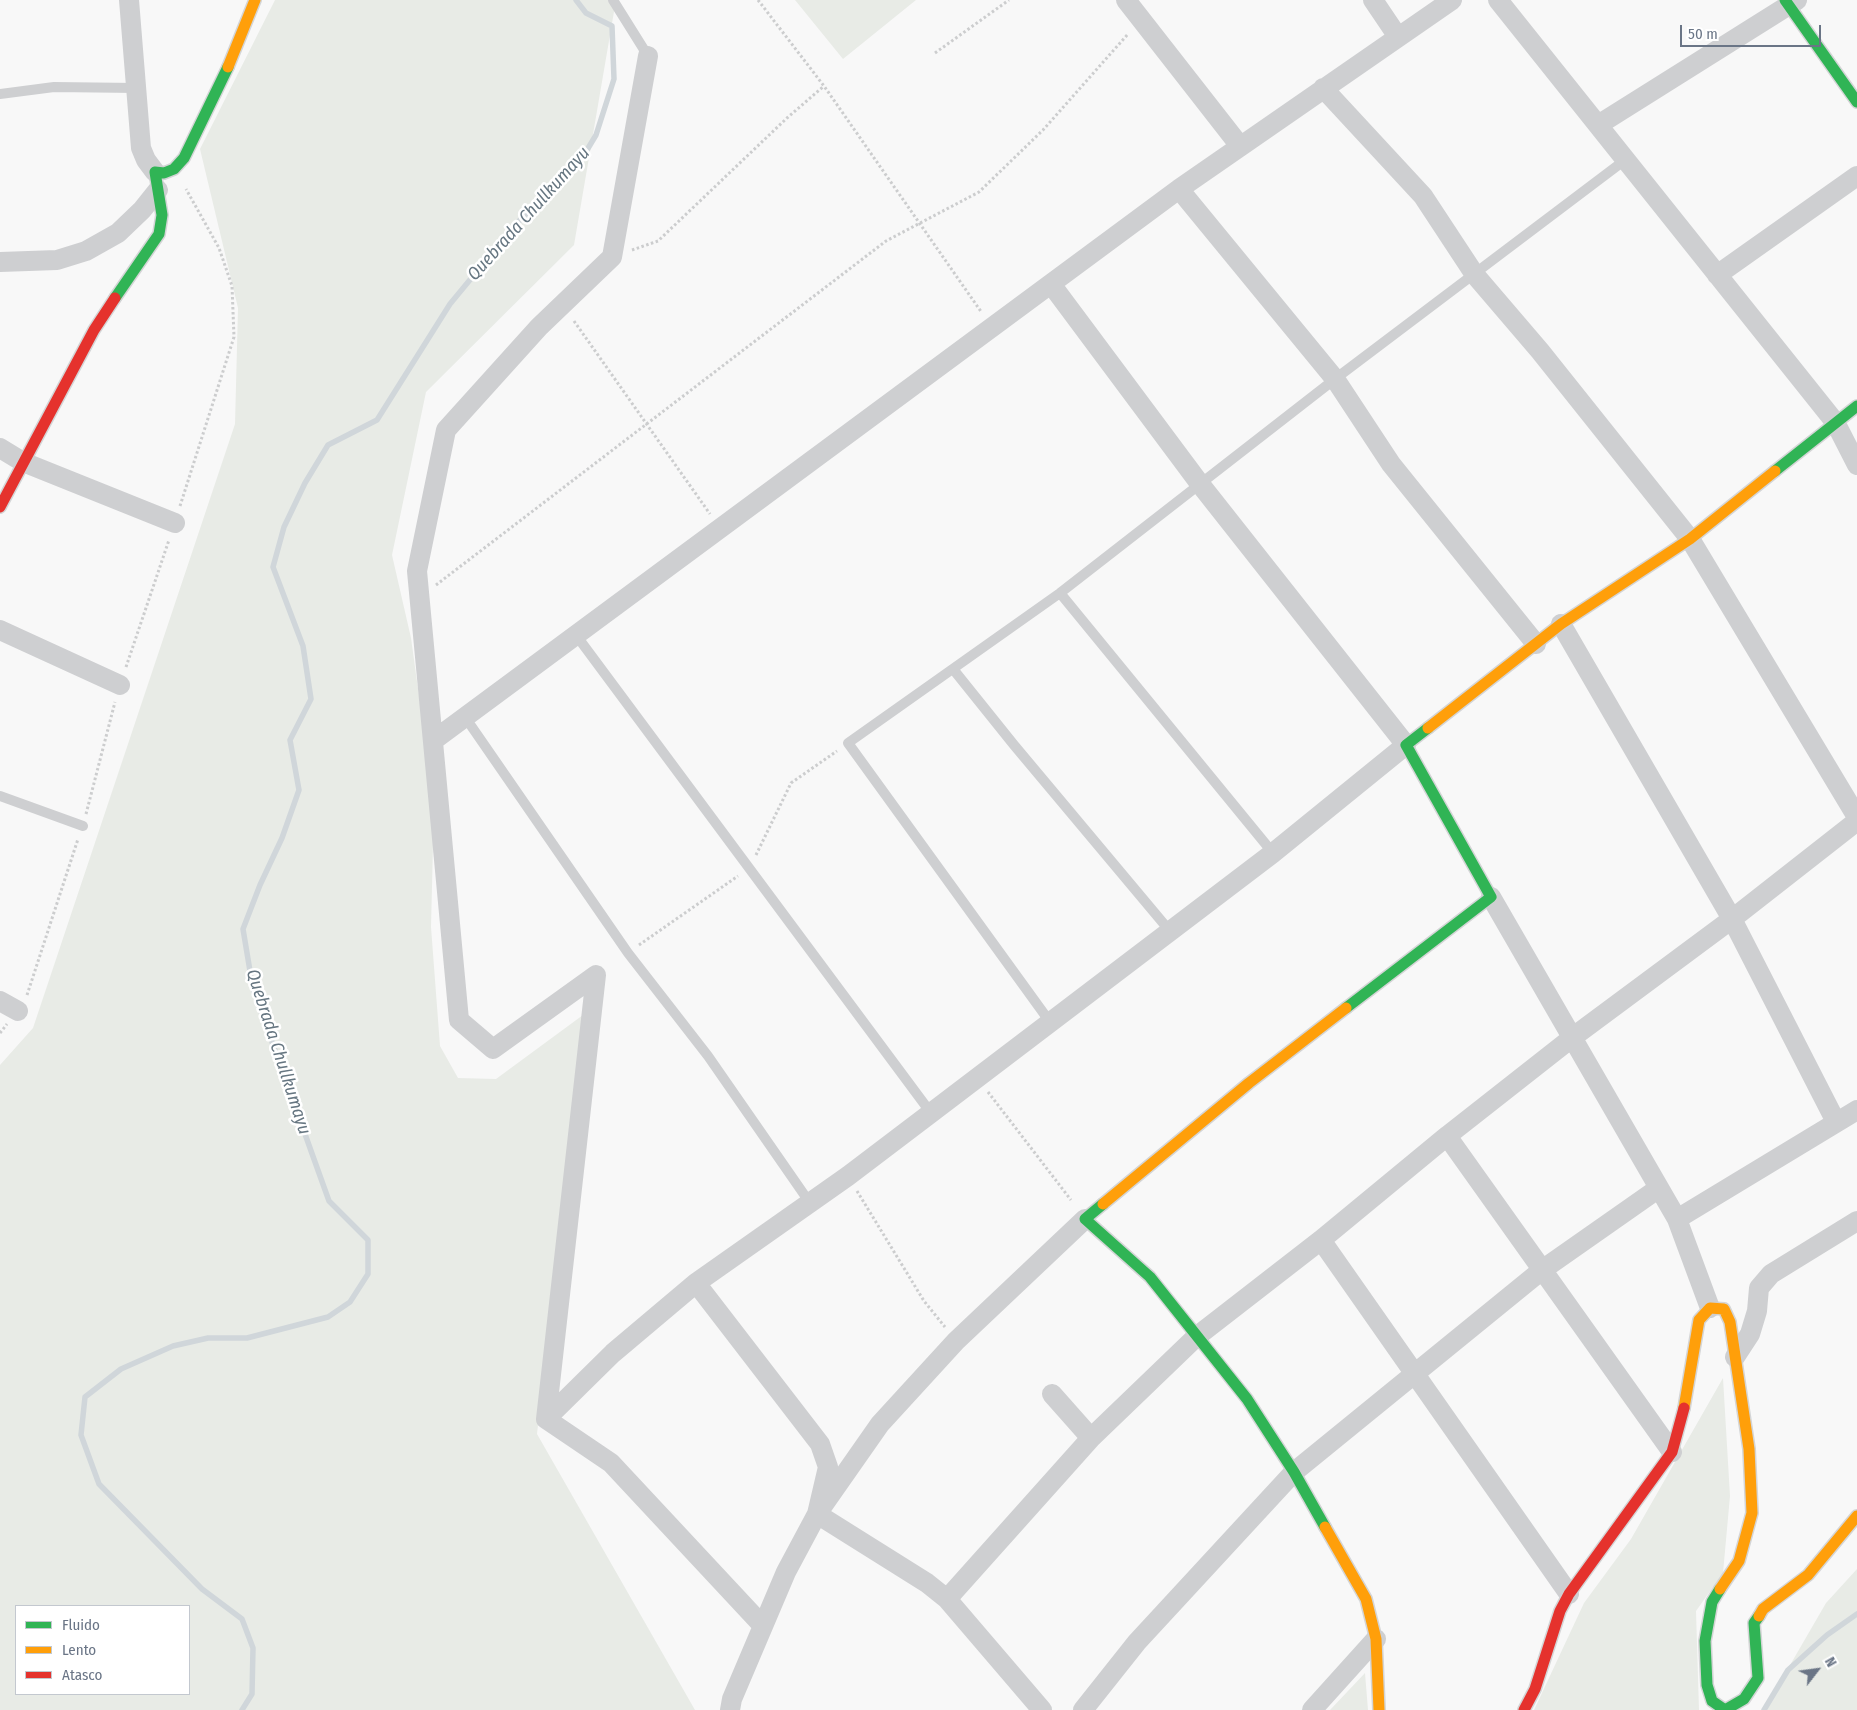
<!DOCTYPE html>
<html>
<head>
<meta charset="utf-8">
<style>
  body { margin:0 }
  #map { position:relative; width:1857px; height:1710px; overflow:hidden; background:#f8f8f8; font-family:"Fira Sans Condensed",sans-serif }
  canvas { display:block }
  .legend { position:absolute; left:15px; top:1605px; width:175px; height:90px; box-sizing:border-box; background:#fff; border:1px solid #c3c8cf; margin:0; padding:6px 9px; list-style:none; font-size:15px; color:#6a7586 }
  .legend li { display:flex; align-items:center; gap:10px; height:25px }
  .legend b { width:25px; border:1px solid #c3c8cf }
  .north { position:absolute; left:1792px; top:1645px; width:50px; height:50px; -webkit-text-stroke:4px #fff; paint-order:stroke; rotate:60deg; font-size:14px; font-weight:700; line-height:20px; text-align:center; color:#6a7586 }
  .north::after { content:''; display:block; margin:auto; width:18px; height:22px; background:#6a7586; clip-path:polygon(50% 0,100% 100%,50% 72%,0 100%) }
  .scale { position:absolute; left:1680px; top:25px; width:141px; height:22px; box-sizing:border-box; border:2px solid #6a7586; border-top:0; padding-left:6px; font-size:15px; line-height:18px; white-space:nowrap; color:#6a7586; -webkit-text-stroke:4px #fff; paint-order:stroke }
</style>
</head>
<body>
<div id="map">
<canvas width="1857" height="1710"></canvas>
<ul class="legend">
<li><b style="height:6px;background:#30b455"></b>Fluido</li>
<li><b style="height:6px;background:#ff9f0a"></b>Lento</li>
<li><b style="height:6px;background:#e5322d"></b>Atasco</li>
</ul>
<div class="north">N</div>
<div class="scale">50 m</div>
</div>
<script>
const ctx = document.querySelector('canvas').getContext('2d');
ctx.lineJoin = 'round';
function fillPath(path, color) { ctx.fillStyle = color; ctx.fill(path, 'evenodd'); }
const shape = rows => new Path2D(rows.map(r => 'M' + r).join(''));
function strokePath(path, color, width, dash) { ctx.strokeStyle = color; ctx.lineWidth = width; ctx.lineCap = dash ? 'butt' : 'round'; ctx.setLineDash(dash || []); ctx.stroke(path); }
function drawText(font, color, halo, rows, align = 'center') {
  ctx.font = font + ' "Fira Sans Condensed",sans-serif'; ctx.lineWidth = 5; ctx.setLineDash([]); ctx.textBaseline = 'middle'; ctx.strokeStyle = halo; ctx.fillStyle = color; for (const [text, x, y, turn = 0] of rows) {
    ctx.save(); ctx.translate(x, y); ctx.rotate((+turn || 0) * Math.PI / 180); ctx.textAlign = isNaN(turn) ? turn : align; if (halo) ctx.strokeText(text, 0, 0); ctx.fillText(text, 0, 0); ctx.restore();
  }
}
fillPath(shape([
  [275,0,616,0,574,245,426,392,392,555,411,638,434,805,431,927,440,1046,458,1078,496,1079,583,1015,537,1434,695,1710,0,1710,0,1065,33,1028,235,424,238,308,200,149],
  [16,1606,189,1606,189,1694,16,1694],
  [795,0,916,0,843,59],
  [1723,1378,1730,1496,1723,1573,1696,1611,1699,1710,1534,1710,1584,1603,1631,1539],
  [1857,1569,1857,1710,1764,1710,1826,1603],
  [1365,1673,1368,1710,1330,1710]
]), '#e8ebe6');
strokePath(shape([
  [242,1710,252,1694,253,1648,242,1619,202,1589,99,1484,81,1435,85,1397,121,1369,173,1346,208,1338,247,1338,328,1317,350,1302,368,1274,368,1240,329,1201,253,989,243,929,260,885,282,838,299,790,290,740,311,699,303,646,273,567,284,527,305,483,328,445,377,420,450,304,516,224,581,160,596,135,614,79,612,26,586,13,576,0],
  [1764,1710,1788,1670,1827,1635,1857,1614]
]), '#d0d6da', 5.5);
const fast = shape([
  [1785,0,1857,102],
  [115,298,159,234,162,215,155,172,164,173,174,169,184,158,228,67],
  [1775,471,1857,406],
  [1346,1008,1491,897,1406,745,1428,728],
  [1103,1204,1085,1219,1150,1277,1247,1399,1294,1472,1325,1527],
  [1720,1589,1712,1602,1705,1641,1707,1685,1712,1701,1725,1710,1744,1699,1758,1678,1754,1623,1759,1616]
]);
const slow = shape([
  [228,67,255,0],
  [1428,728,1561,624,1690,539,1775,471],
  [1103,1204,1249,1083,1346,1008],
  [1684,1408,1699,1320,1710,1308,1724,1309,1730,1322,1749,1449,1752,1513,1739,1561,1720,1589],
  [1325,1527,1366,1599,1376,1639,1379,1710],
  [1759,1616,1763,1609,1808,1575,1857,1516]
]);
const jam = shape([
  [0,507,94,330,115,298],
  [1524,1710,1535,1689,1560,1611,1569,1594,1672,1452,1684,1408]
]);
strokePath(fast, '#d4d5d6', 14);
strokePath(slow, '#d4d5d6', 14);
strokePath(jam, '#d4d5d6', 14);
strokePath(shape([
  [758,0,824,86,982,313],
  [935,53,1009,0],
  [632,250,658,241,787,118,824,86],
  [574,321,710,514],
  [180,506,234,337,232,286,219,248,186,189],
  [436,585,886,241,979,192,1043,130,1128,34],
  [126,667,169,540],
  [86,814,115,702],
  [756,855,791,783,837,751],
  [639,945,738,876],
  [27,995,78,839],
  [0,1033,7,1024],
  [988,1092,1071,1200],
  [857,1191,924,1301,945,1327]
]), '#cccdce', 3, [2.5, 2.5]);
strokePath(shape([
  [613,0,648,56],
  [0,94,54,87,137,88],
  [1060,593,1273,853],
  [576,635,931,1113],
  [953,669,1014,745,1169,930],
  [465,717,628,953,708,1056,810,1203],
  [0,796,83,826],
  [1050,1022,848,743,1060,593,1335,379,1625,160]
]), '#cecfd1', 10);
strokePath(shape([
  [129,0,141,148,146,160,155,172],
  [1126,0,1240,146],
  [1373,0,1398,37],
  [1498,0,1835,422,1857,465],
  [648,56,612,257,539,327,446,430,417,571,459,1020,493,1049,596,975,546,1419,611,1463,763,1626],
  [1323,88,1423,196,1475,275,1540,351,1690,539,1857,817],
  [1598,125,1797,0],
  [1179,189,1335,379,1391,464,1536,644],
  [0,262,57,260,86,251,118,233,142,210,158,190],
  [1717,275,1857,176],
  [0,448,23,462,175,523],
  [1561,624,1732,919,1836,1122],
  [0,630,120,685],
  [434,740,1179,189,1452,0],
  [1491,897,1677,1219,1710,1308],
  [0,1001,18,1011],
  [1447,1136,1672,1452],
  [1677,1219,1857,1110],
  [1321,1240,1569,1594],
  [696,1283,820,1444,828,1467,817,1514,927,1583,947,1599,1042,1710],
  [1735,1357,1750,1334,1757,1311,1759,1288,1771,1274,1857,1221],
  [1052,1394,1091,1438],
  [546,1419,613,1353,696,1283,848,1176,931,1113,1273,853,1406,745,1200,484,1051,284],
  [947,1599,1091,1438,1196,1337,1321,1240,1447,1136,1573,1037,1732,919,1857,821],
  [730,1710,732,1699,786,1572,817,1514,880,1424,956,1341,1085,1219],
  [1083,1710,1137,1642,1294,1472,1542,1270,1659,1188],
  [1312,1710,1376,1639]
]), '#cecfd1', 20);
strokePath(fast, '#30b455', 11);
strokePath(slow, '#ff9f0a', 11);
strokePath(jam, '#e5322d', 11);
drawText('italic 18px', '#667681', '#fff', [
  ["Quebrada Chullkumayu",529,214,-48],
  ["Quebrada Chullkumayu",278,1052,72]
]);
</script>
</body>
</html>
